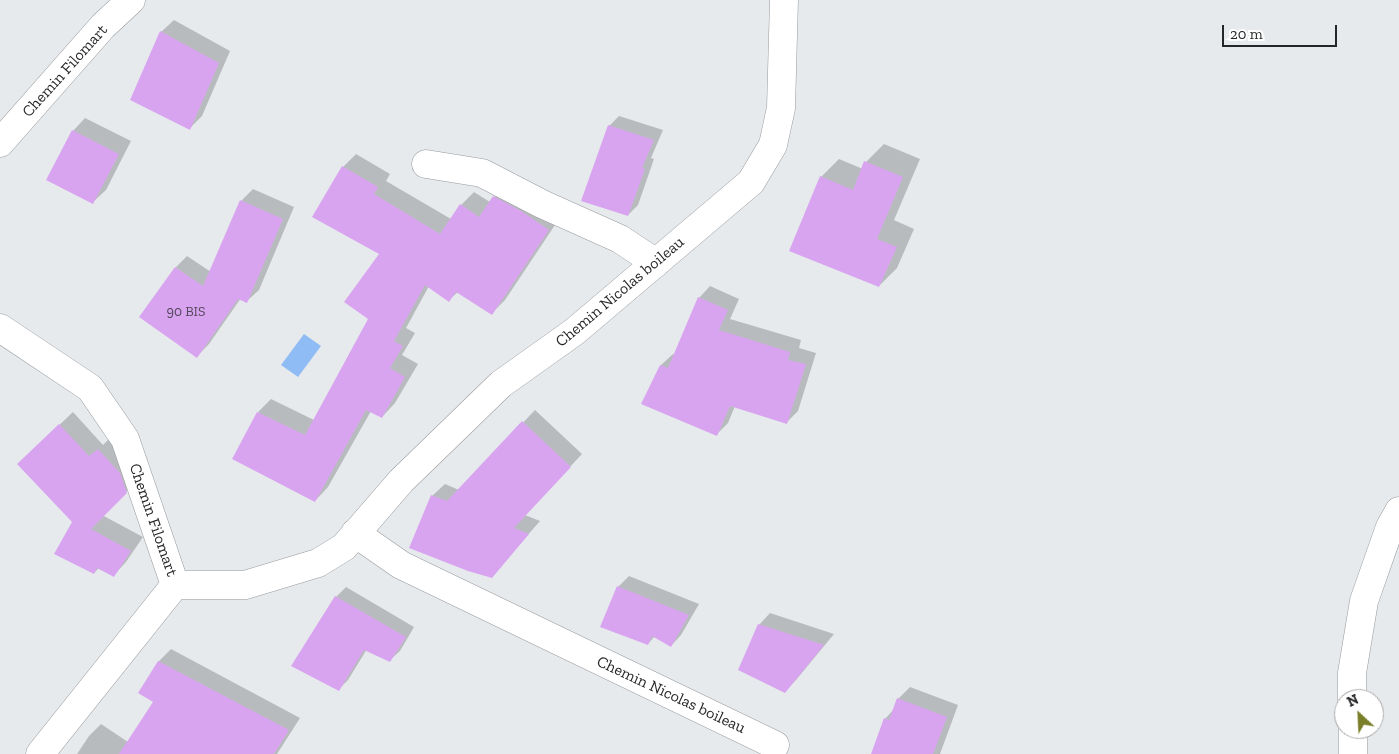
<!DOCTYPE html>
<html>
<head>
<meta charset="utf-8">
<style>
  body { margin:0 }
  #map { position:relative; width:1399px; height:754px; overflow:hidden; background:#e7eaed; font-family:"Zilla Slab",serif }
  canvas { display:block }
  .north { position:absolute; left:1334px; top:689px; width:50px; height:50px; box-sizing:border-box; background:#fff; border:1px solid #a8a8a9; border-radius:50%; rotate:335deg; font-size:14px; font-weight:700; line-height:20px; text-align:center; color:#252627 }
  .north::after { content:''; display:block; margin:auto; width:18px; height:22px; background:#797e28; clip-path:polygon(50% 0,100% 100%,50% 72%,0 100%) }
  .scale { position:absolute; left:1222px; top:25px; width:115px; height:22px; box-sizing:border-box; border:2px solid #252627; border-top:0; padding-left:6px; font-size:15px; line-height:18px; white-space:nowrap; color:#252627; -webkit-text-stroke:4px #fff; paint-order:stroke }
</style>
</head>
<body>
<div id="map">
<canvas width="1399" height="754"></canvas>
<div class="north">N</div>
<div class="scale">20 m</div>
</div>
<script>
const ctx = document.querySelector('canvas').getContext('2d');
ctx.lineJoin = 'round';
function fillPath(path, color) { ctx.fillStyle = color; ctx.fill(path, 'evenodd'); }
const shape = rows => new Path2D(rows.map(r => 'M' + r).join(''));
function strokePath(path, color, width, dash) { ctx.strokeStyle = color; ctx.lineWidth = width; ctx.lineCap = dash ? 'butt' : 'round'; ctx.setLineDash(dash || []); ctx.stroke(path); }
function drawText(font, color, halo, rows, align = 'center') {
  ctx.font = font + ' "Zilla Slab",serif'; ctx.lineWidth = 4; ctx.setLineDash([]); ctx.textBaseline = 'middle'; ctx.strokeStyle = halo; ctx.fillStyle = color; for (const [text, x, y, turn = 0] of rows) {
    ctx.save(); ctx.translate(x, y); ctx.rotate((+turn || 0) * Math.PI / 180); ctx.textAlign = isNaN(turn) ? turn : align; if (halo) ctx.strokeText(text, 0, 0); ctx.fillText(text, 0, 0); ctx.restore();
  }
}
fillPath(shape([
  [304,334,321,346,298,377,281,365]
]), '#8fbcf4');
fillPath(shape([
  [174,20,230,51,202,116,190,128,161,32],
  [619,116,663,130,651,158,654,159,638,205,628,215,609,126],
  [85,118,131,141,106,190,93,202,73,131],
  [884,144,920,159,894,220,914,229,897,268,879,286,821,177,839,159,863,169,866,162],
  [356,154,390,174,386,181,451,219,461,205,474,192,490,202,507,184,561,216,505,300,492,313,458,292,449,300,429,286,406,328,415,333,402,355,418,364,395,403,382,417,371,411,328,487,315,501,258,412,271,399,314,420,369,318,380,254,343,167],
  [253,189,294,207,259,290,247,301,241,298,209,344,197,356,176,267,187,256,211,272,242,200],
  [710,286,739,299,730,319,801,340,799,348,816,353,798,411,787,422,735,406,728,423,716,435,643,404,661,365,673,354,675,355,699,298],
  [535,410,582,454,525,515,540,521,492,576,432,496,445,484,459,490],
  [73,412,103,445,111,437,139,479,102,515,143,537,126,562,114,575,99,568,94,573,74,522,32,451],
  [629,576,699,604,681,635,671,646,655,636,648,644,618,587],
  [346,587,414,627,400,651,390,660,367,649,348,680,339,689,293,666,336,597],
  [770,613,834,634,796,680,785,691,759,625],
  [171,649,300,718,277,754,77,754,89,736,101,724,128,742,154,701,140,692,159,661],
  [910,687,958,705,940,754,872,754,885,719,894,709,898,699]
]), '#0003');
fillPath(shape([
  [160,31,219,63,190,130,130,100],
  [608,125,654,140,642,168,645,169,628,216,581,201],
  [72,130,119,154,93,204,46,180],
  [864,161,903,177,877,239,897,247,879,287,789,251,820,176,853,190],
  [342,166,378,187,374,194,440,234,460,204,479,217,493,196,521,211,549,230,492,315,456,292,449,302,425,285,394,341,403,346,390,368,405,377,382,418,366,410,315,502,232,459,257,412,305,435,368,319,344,302,379,254,312,217],
  [240,200,283,219,247,303,238,299,197,358,139,317,175,267,203,286],
  [698,297,728,310,719,330,790,352,788,360,806,364,787,424,730,406,717,436,641,404,660,365,668,368],
  [522,421,571,467,514,528,529,534,492,578,468,571,409,548,431,495,447,501],
  [59,424,89,456,98,449,120,473,127,493,91,529,131,551,114,577,97,568,94,574,54,554,72,522,17,464],
  [617,586,689,615,671,647,652,636,648,645,600,627],
  [335,596,406,637,390,662,364,650,339,691,291,666],
  [758,624,824,645,785,693,738,670],
  [158,661,289,730,274,754,119,754,153,702,138,693],
  [897,698,947,717,933,754,871,754,884,718,889,720]
]), '#d8a4f0');
const minor = shape([
  [0,143,103,26,131,0],
  [426,164,482,173,542,204,620,239,656,263],
  [0,328,90,388,125,439,175,585],
  [355,533,401,565,775,745],
  [175,585,245,585,318,563,344,547,401,481,501,384,574,332,751,182,773,145,781,108,784,0],
  [1352,699,1352,673,1364,601,1390,527,1399,511],
  [1353,729,1353,754],
  [40,754,175,585]
]);
strokePath(minor, '#989a9d', 29);
strokePath(minor, '#fff', 28);
drawText('14px', '#524659', null, [
  ["90 BIS",186,312]
]);
drawText('16px', '#252627', '#fff', [
  ["Chemin Filomart",65,71,-48],
  ["Chemin Nicolas boileau",620,292,-40],
  ["Chemin Filomart",153,520,71],
  ["Chemin Nicolas boileau",671,695,25]
]);
</script>
</body>
</html>
